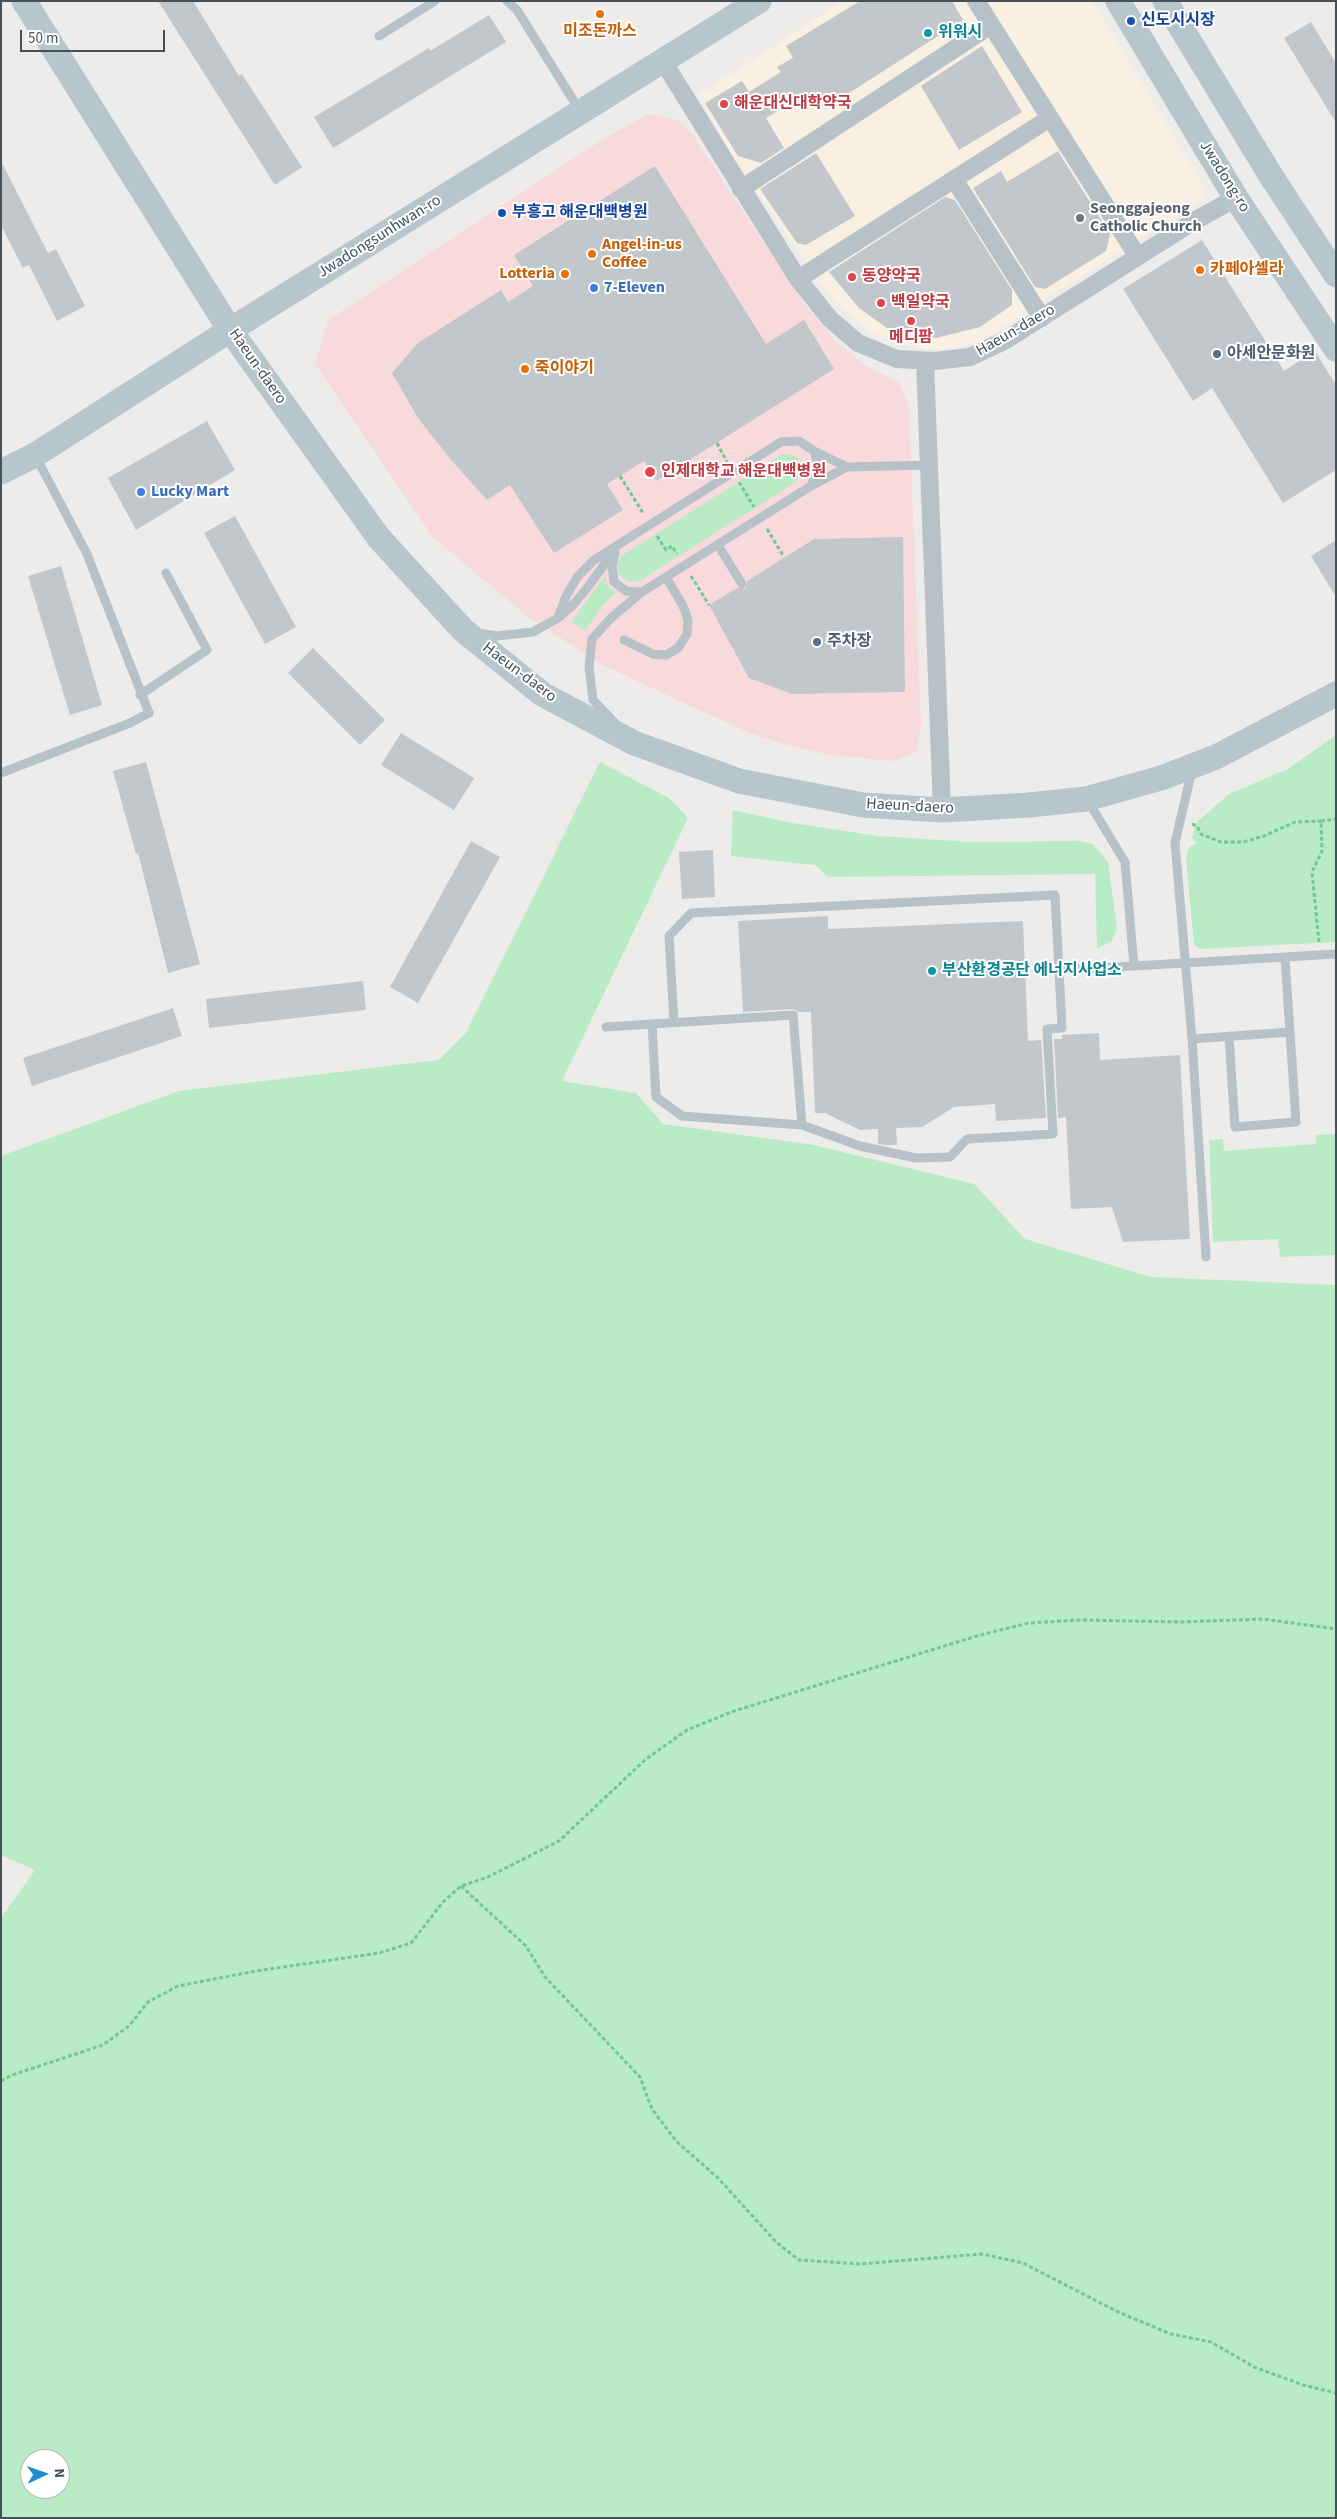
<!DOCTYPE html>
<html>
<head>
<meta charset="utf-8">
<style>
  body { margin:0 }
  #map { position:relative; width:1337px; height:2519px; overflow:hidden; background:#eeebeb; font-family:"Source Sans 3",sans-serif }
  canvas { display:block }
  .frame { position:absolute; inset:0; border:2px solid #445158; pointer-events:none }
  .north { position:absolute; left:20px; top:2449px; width:50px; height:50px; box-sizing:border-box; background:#fff; border:1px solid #b4b9bc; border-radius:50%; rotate:87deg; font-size:14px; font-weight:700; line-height:20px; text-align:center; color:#445158 }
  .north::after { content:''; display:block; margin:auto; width:18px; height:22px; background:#1e8bd5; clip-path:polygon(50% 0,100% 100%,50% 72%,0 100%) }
  .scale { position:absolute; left:20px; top:30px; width:145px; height:22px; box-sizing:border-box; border:2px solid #445158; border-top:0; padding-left:6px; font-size:15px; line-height:18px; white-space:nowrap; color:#445158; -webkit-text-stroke:4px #fff; paint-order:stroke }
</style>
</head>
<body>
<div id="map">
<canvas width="1337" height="2519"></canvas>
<div class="frame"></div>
<div class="north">N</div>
<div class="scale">50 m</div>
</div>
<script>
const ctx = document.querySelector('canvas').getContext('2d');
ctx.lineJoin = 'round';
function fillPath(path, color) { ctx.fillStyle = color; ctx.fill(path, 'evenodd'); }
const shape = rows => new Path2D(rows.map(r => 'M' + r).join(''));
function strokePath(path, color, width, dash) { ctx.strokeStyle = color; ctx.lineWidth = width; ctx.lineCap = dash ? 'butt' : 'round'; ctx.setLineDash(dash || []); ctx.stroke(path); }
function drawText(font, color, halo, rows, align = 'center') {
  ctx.font = font + ' "Source Sans 3","Noto Sans KR",sans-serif'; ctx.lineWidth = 4; ctx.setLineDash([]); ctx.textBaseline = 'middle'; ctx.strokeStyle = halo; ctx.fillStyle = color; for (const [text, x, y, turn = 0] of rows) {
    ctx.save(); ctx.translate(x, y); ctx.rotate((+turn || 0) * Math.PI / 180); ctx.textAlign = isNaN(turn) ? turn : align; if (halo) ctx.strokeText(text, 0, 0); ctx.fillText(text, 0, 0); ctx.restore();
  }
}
fillPath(shape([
  [843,1,1092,1,1203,185,1206,191,1203,200,1045,299,983,341,947,349,925,349,900,344,871,332,832,299,735,161,699,95]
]), '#faf0e2');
fillPath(shape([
  [649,114,677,120,693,135,803,302,835,341,863,364,900,383,909,408,921,725,916,752,893,761,830,755,783,744,747,732,600,664,523,613,432,536,315,364,328,320,605,138]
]), '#f9dadc');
fillPath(shape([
  [791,454,802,461,802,473,796,482,638,582,627,581,619,575,617,565,621,556,781,455],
  [606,574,606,582,610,589,617,592,603,605,585,631,571,622],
  [1336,735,1336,942,1200,949,1194,944,1186,858,1189,847,1197,843,1192,838,1196,823,1229,794,1288,769],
  [600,762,669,798,688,818,562,1081,636,1093,663,1124,814,1145,974,1184,1025,1239,1151,1277,1336,1285,1336,2518,1,2518,1,1918,35,1870,1,1855,1,1156,179,1091,439,1060,466,1033],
  [30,2459,60,2459,60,2489,30,2489],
  [733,810,792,823,878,836,972,842,1078,841,1093,844,1108,862,1117,929,1111,942,1097,948,1095,874,828,877,815,865,731,856],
  [1336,1134,1336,1255,1280,1257,1278,1239,1213,1242,1209,1140,1223,1139,1224,1151,1316,1144,1316,1135]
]), '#b9ecc4');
fillPath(shape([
  [158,1,193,1,239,76,242,74,302,167,275,185],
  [860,1,952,1,963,20,824,109,818,99,803,109,797,99,766,118,784,148,761,163,738,156,705,103,742,81,749,92,781,72,777,67,793,58,786,46],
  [489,15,506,42,333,148,314,117,429,48,430,51],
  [1311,22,1336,63,1336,123,1284,38],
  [982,46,1022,112,959,150,921,86],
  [1058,151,1110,234,1106,251,1045,289,1035,287,973,188,1001,171,1007,182],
  [816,153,855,216,806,245,797,243,760,189],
  [1,161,48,253,56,249,85,306,57,321,29,265,23,268,1,225],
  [655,166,766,344,804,320,834,369,656,481,644,461,620,476,607,484,623,510,554,553,510,485,487,500,452,461,418,418,392,373,418,343,501,290,508,302,533,286,514,255],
  [945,197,955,200,1012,290,1012,305,980,327,936,338,887,328,859,308,829,272],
  [1202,240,1284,371,1315,351,1336,385,1336,470,1283,503,1212,388,1193,401,1123,289],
  [207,421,235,470,136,530,108,478],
  [235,516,296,627,265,644,204,533],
  [903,537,905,692,792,694,749,678,709,605,737,588,746,589,747,581,814,539],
  [1336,540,1336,597,1311,556],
  [61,566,102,705,70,715,28,576],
  [313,648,385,720,360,745,288,673],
  [401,733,474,778,454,810,381,765],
  [146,762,200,964,168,973,138,853,136,854,113,771],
  [471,841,500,857,418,1003,390,987],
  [713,850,715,897,682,899,679,852],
  [828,916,828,929,1023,921,1028,1041,1041,1040,1046,1118,996,1121,995,1104,954,1107,922,1127,896,1128,897,1145,886,1145,878,1144,878,1129,860,1130,825,1113,815,1113,811,1012,799,1012,793,1009,743,1012,738,921],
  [363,981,366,1010,209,1028,206,999],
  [173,1008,182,1036,32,1086,23,1058],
  [1099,1033,1100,1060,1180,1055,1190,1239,1123,1242,1112,1207,1071,1209,1066,1117,1058,1118,1054,1039,1062,1039,1062,1035]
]), '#c2c7cb');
strokePath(shape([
  [717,443,727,462],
  [620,476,643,513],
  [739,482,754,507],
  [767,529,784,557],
  [657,536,666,550,672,546,677,554],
  [691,576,709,605],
  [1192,824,1197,826,1201,834,1221,842,1243,842,1264,836,1295,822,1321,821],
  [1319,942,1312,872,1322,851,1321,821,1336,819],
  [461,1886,526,1946,545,1977,640,2077,652,2109,676,2141,718,2178,776,2242,799,2260,860,2264,982,2254,1023,2263,1118,2312,1171,2334,1211,2342,1254,2367,1303,2385,1336,2393],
  [1,2081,12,2075,103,2045,129,2026,148,2002,178,1986,256,1971,379,1953,411,1943,443,1902,461,1886,488,1877,559,1841,646,1759,687,1730,734,1711,980,1635,1029,1623,1080,1620,1182,1622,1263,1619,1336,1629]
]), '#72c890', 3, [4, 2.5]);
strokePath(shape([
  [507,1,517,10,580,111],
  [379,36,435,1],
  [814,451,847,467],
  [811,486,847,467,929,465],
  [718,545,742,584],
  [615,553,612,566,614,582,626,591,642,592],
  [558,618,573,605,587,588,615,550],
  [478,633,497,636,533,632,558,618,566,596,578,576,594,560,781,442,799,441,814,451,819,469,811,486,642,592,611,618,592,639,589,667,593,700,615,723],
  [624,640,653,654,666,655,678,648,687,634,688,620,683,606,666,577],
  [140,695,207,650,166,573],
  [1192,770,1175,843,1192,1039,1206,1257],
  [1,773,130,723,149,713,87,554,36,457],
  [1134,966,1336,954],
  [674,1022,669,936,691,913,1055,895,1059,970],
  [652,1024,656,1097,682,1116,802,1125],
  [606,1027,793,1015,802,1125,860,1146,916,1158,950,1157,967,1139,1053,1134,1047,1029,1062,1028,1059,970,1134,966,1125,862,1088,801],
  [1229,1036,1235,1127,1296,1122,1285,958],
  [1192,1039,1290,1032]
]), '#b6c2c8', 9);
strokePath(shape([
  [976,1,1138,257],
  [663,61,798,279,830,319,858,343,897,359,934,361,970,357,1006,340,1196,220,1236,198],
  [954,179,1042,318],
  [741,189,991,25],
  [798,279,1050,118],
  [925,361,942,810]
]), '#b6c2c8', 18);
strokePath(shape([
  [24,1,230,330,379,538,463,630,542,694,634,743,739,781,863,805,942,810,1029,805,1086,799,1161,778,1216,757,1336,694],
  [1118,1,1236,198,1336,349],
  [1165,1,1271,176,1336,275],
  [1,472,35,455,230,330,759,1]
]), '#b7c5cd', 25);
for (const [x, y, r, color] of [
  [600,14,5,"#e8710a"],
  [1131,21,5,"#1a4fb4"],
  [928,33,5,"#0f9aa8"],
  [724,104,5,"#e0444e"],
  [502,213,5,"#1a4fb4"],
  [1080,218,5,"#6b7280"],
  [592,254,5,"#e8710a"],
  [1200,270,5,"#e8710a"],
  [565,274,5,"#e8710a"],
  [852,277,5,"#e0444e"],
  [594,288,5,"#3f7fe0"],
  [881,303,5,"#e0444e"],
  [911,321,5,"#e0444e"],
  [1217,354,5,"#5c6f8a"],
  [525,369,5,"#e8710a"],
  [650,472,6,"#e0444e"],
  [141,492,5,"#3f7fe0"],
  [817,642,5,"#5c6f8a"],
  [932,971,5,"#0f9aa8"]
]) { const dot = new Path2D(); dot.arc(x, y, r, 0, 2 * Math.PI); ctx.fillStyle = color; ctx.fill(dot); strokePath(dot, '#fff', 2); }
drawText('bold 16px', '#164399', '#fff', [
  ["신도시시장",1141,21],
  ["부흥고 해운대백병원",512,213]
], 'left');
drawText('bold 16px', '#c56008', '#fff', [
  ["미조돈까스",600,32,"center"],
  ["Angel-in-us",602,245],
  ["Coffee",602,263],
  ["카페아셀라",1210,270],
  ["Lotteria",555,274,"right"],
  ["죽이야기",535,369]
], 'left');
drawText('bold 16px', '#0d838f', '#fff', [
  ["위워시",938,33],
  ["부산환경공단 에너지사업소",942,971]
], 'left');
drawText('bold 16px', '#be3a42', '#fff', [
  ["해운대신대학약국",734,104],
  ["동양약국",862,277],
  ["백일약국",891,303],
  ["메디팜",911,338,"center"],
  ["인제대학교 해운대백병원",661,472]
], 'left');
drawText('16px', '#445158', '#fff', [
  ["Jwadong-ro",1224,177,58],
  ["Jwadongsunhwan-ro",380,237,-32],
  ["Haeun-daero",1016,331,-30],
  ["Haeun-daero",257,367,55],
  ["Haeun-daero",519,673,37],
  ["Haeun-daero",910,807,3]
]);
drawText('bold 16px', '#5b616d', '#fff', [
  ["Seonggajeong",1090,209],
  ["Catholic Church",1090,227]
], 'left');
drawText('bold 16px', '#366cbe', '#fff', [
  ["7-Eleven",604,288],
  ["Lucky Mart",151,492]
], 'left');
drawText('bold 16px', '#4e5e75', '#fff', [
  ["아세안문화원",1227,354],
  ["주차장",827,642]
], 'left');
</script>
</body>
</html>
